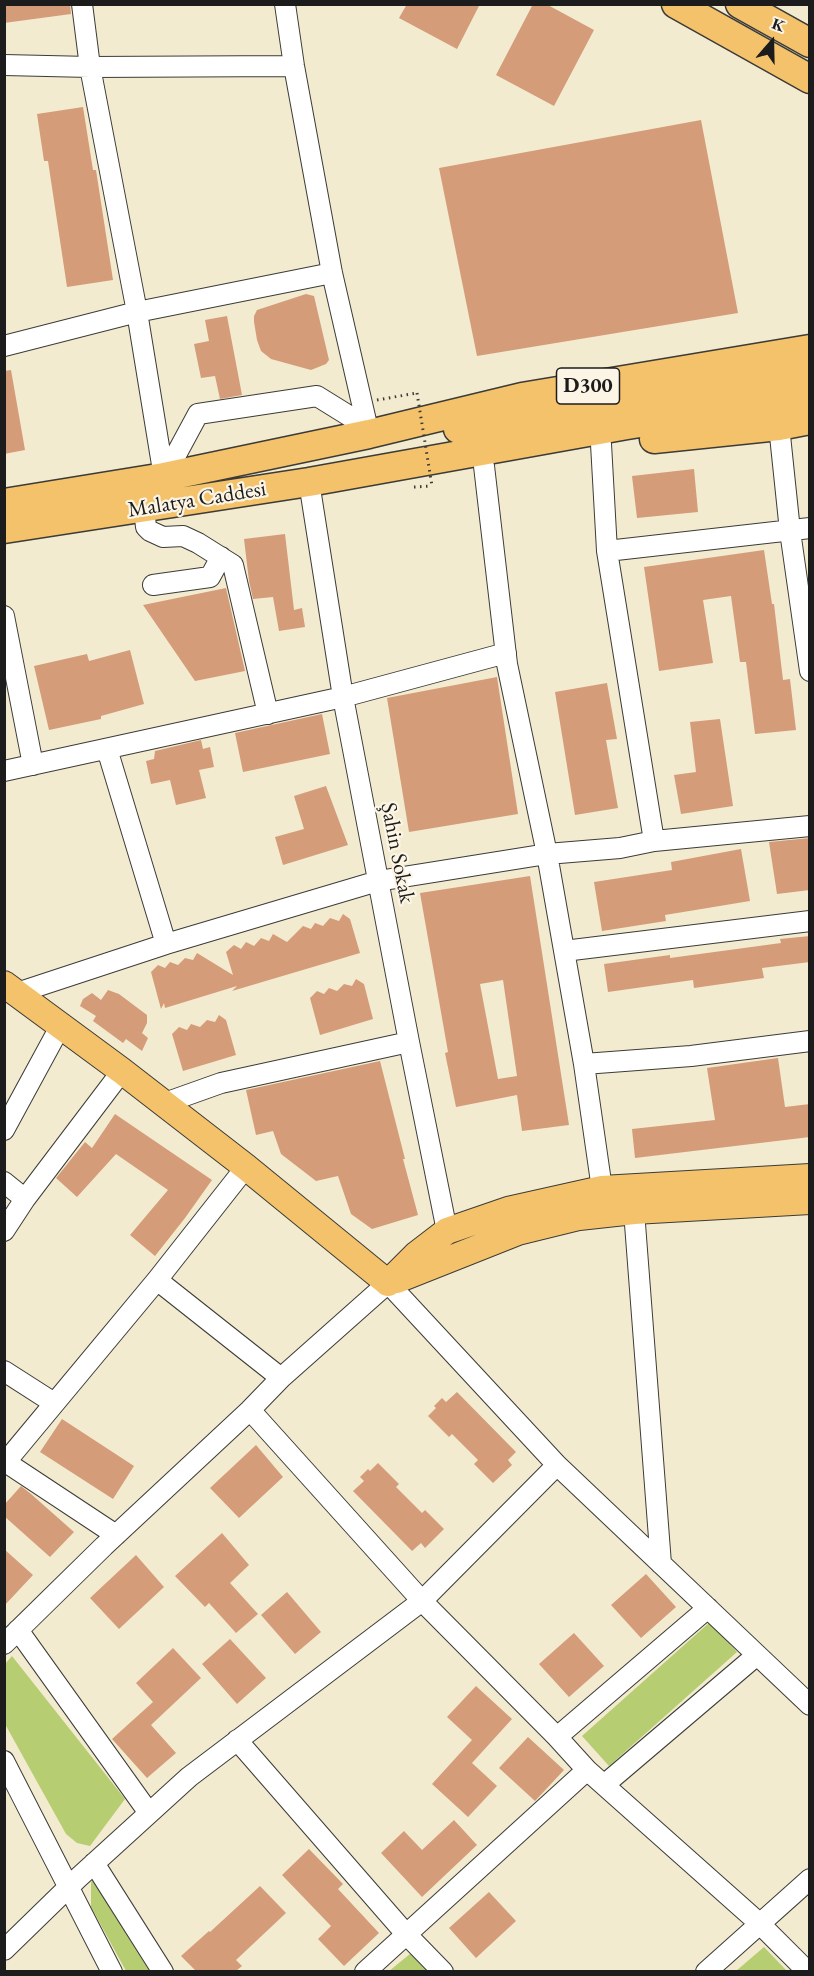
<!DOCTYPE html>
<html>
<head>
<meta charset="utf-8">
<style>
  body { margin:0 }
  #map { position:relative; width:814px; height:1976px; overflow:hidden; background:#f2ebd0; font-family:"EB Garamond",serif }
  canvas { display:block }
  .frame { position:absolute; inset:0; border:6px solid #1c1c1c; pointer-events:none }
  .north { position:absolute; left:742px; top:12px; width:60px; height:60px; -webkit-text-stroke:4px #fcf5e5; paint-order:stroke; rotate:20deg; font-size:16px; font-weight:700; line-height:24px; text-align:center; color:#1c1c1c }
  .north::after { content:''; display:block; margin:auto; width:21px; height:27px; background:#1c1c1c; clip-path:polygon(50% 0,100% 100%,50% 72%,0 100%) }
</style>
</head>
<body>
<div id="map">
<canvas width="814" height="1976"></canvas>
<div class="frame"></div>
<div class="north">K</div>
</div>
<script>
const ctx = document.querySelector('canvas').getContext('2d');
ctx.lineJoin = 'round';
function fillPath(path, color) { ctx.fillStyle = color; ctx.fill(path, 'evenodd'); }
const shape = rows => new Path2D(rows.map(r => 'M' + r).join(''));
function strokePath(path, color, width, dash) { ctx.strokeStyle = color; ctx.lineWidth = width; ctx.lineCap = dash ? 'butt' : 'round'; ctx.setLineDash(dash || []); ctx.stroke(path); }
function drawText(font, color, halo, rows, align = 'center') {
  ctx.font = font + ' "EB Garamond",serif'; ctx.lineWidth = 4.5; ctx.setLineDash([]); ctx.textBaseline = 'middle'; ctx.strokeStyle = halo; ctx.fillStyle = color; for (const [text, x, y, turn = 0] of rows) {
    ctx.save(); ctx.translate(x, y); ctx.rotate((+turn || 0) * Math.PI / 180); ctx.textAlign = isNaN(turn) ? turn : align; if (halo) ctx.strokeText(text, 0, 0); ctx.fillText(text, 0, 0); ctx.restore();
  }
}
fillPath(shape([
  [710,1622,737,1652,609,1766,582,1736],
  [12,1656,125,1799,90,1846,77,1843,66,1834,5,1724,5,1664],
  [95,1879,154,1971,126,1971,91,1907,91,1882],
  [764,1947,787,1971,736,1971],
  [411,1953,428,1971,388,1972]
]), '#b7cd72');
fillPath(shape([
  [4,4,70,4,71,14,4,23],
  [407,4,480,4,457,49,399,18],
  [533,4,546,4,594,30,554,106,496,75],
  [83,107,93,170,96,170,113,280,67,287,48,161,44,161,37,114],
  [701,120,738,313,477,356,439,168],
  [306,294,314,296,329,360,326,364,311,370,271,359,261,351,257,340,254,322,254,316,257,310],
  [227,316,242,395,220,399,215,376,201,378,194,344,209,341,205,320],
  [11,370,25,450,4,454,4,371],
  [694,469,698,512,637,518,632,476],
  [285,534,294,610,302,608,305,627,279,631,273,597,253,599,249,581,244,539],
  [764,550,772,604,774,604,783,680,790,679,796,730,755,734,746,662,740,662,731,596,703,600,713,663,659,671,644,567],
  [226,588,245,671,195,681,143,605],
  [130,650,144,704,101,716,101,719,49,730,34,666,87,654,89,661],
  [497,677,518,814,409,832,387,698],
  [607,683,617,739,606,740,618,808,575,815,555,692],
  [322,714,330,754,243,772,235,733],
  [720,719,733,806,681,814,674,775,696,772,690,722],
  [201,740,203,749,210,747,214,767,199,770,206,798,176,805,170,780,151,784,146,761,154,759,155,751],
  [326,786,348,845,283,865,275,837,304,829,294,796],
  [810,838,810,890,777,894,769,842],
  [741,849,750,901,665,915,666,921,602,931,594,882,672,870,671,862],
  [530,876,569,1125,522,1131,517,1095,456,1107,445,1053,448,1052,420,893],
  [503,980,517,1076,498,1079,480,984],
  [343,914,350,919,360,953,232,991,237,986,165,1008,164,1003,161,1009,151,972,158,965,165,968,170,962,178,965,185,958,193,960,197,953,233,975,226,952,234,945,241,949,246,942,254,946,261,938,269,941,273,934,287,942,303,926,311,929,315,923,323,926,330,918,339,921],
  [810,936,810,962,762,968,764,978,694,988,693,980,608,992,604,964,670,955,670,958,781,943,780,939],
  [356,979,364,984,373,1019,320,1035,310,998,317,991,324,994,329,988,337,991,344,984,352,986],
  [108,990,119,994,147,1015,147,1023,142,1033,148,1038,142,1051,126,1039,123,1043,93,1021,96,1016,80,1006,83,999,92,993,101,1000],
  [219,1015,226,1020,236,1055,183,1071,172,1034,179,1027,187,1030,191,1024,200,1027,207,1020,215,1022],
  [778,1058,785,1107,810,1104,810,1137,635,1158,632,1129,715,1120,707,1068],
  [380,1061,405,1159,403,1159,418,1215,372,1229,351,1214,338,1176,316,1181,281,1154,273,1131,256,1135,246,1090],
  [115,1114,212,1180,185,1218,155,1256,130,1235,168,1190,116,1154,77,1197,56,1178,85,1142,92,1148],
  [457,1392,516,1452,508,1460,512,1465,493,1483,474,1464,478,1460,452,1434,449,1437,428,1416,436,1408,434,1406,442,1398,446,1402],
  [62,1419,134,1466,113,1499,40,1452],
  [256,1445,283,1477,239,1518,210,1488],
  [378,1463,399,1484,396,1487,422,1513,425,1510,444,1529,425,1548,421,1543,412,1551,353,1491,364,1481,360,1477,368,1469,370,1471],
  [21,1486,31,1494,74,1532,50,1557,4,1516,4,1505],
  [222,1533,249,1565,230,1583,258,1614,236,1633,209,1603,205,1607,175,1576],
  [4,1549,33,1575,4,1606],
  [136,1555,164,1587,119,1629,90,1598],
  [646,1574,676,1607,641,1638,611,1605],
  [287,1592,321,1632,295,1654,261,1615],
  [574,1633,604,1666,569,1697,539,1664],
  [230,1639,266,1678,237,1704,202,1664],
  [173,1648,201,1678,151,1725,176,1753,147,1778,112,1739,153,1702,136,1683],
  [476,1686,512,1719,472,1763,497,1786,468,1817,432,1784,472,1740,447,1717],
  [528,1737,564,1770,535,1801,499,1768],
  [454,1820,477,1845,422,1897,381,1853,404,1831,422,1850],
  [309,1849,343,1884,338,1889,379,1933,344,1966,318,1939,331,1926,282,1875],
  [260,1886,286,1913,236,1960,242,1966,236,1971,196,1971,181,1956,209,1931,210,1932],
  [489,1892,516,1921,476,1958,449,1928]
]), '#d59c79');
const minor = shape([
  [82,4,90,67,137,312,164,477],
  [285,4,294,66,332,273,369,434],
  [4,65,90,67,294,66],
  [4,346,137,312,332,273],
  [779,426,790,531,810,671],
  [601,444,607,551,654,841],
  [484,466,507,664,547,854,584,1064,602,1189],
  [164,477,198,414,317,396,367,427],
  [309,482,343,697,409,1042,447,1231],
  [144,508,146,527,150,531,163,537,183,536,198,543,233,565,268,714],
  [607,551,810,528],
  [153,585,210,577,221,557],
  [4,616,33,765],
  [107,749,166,944],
  [4,771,343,697,506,653],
  [564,951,810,921],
  [17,993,166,944,378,881,547,854,620,848,654,841,810,826],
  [584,1064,691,1056,810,1041],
  [162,1104,221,1083,409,1042],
  [4,1130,61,1025],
  [4,1182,25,1199],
  [634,1211,661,1564],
  [4,1231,25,1199,122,1071],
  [157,1280,281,1378],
  [4,1371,54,1403],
  [250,1410,422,1601,557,1737,587,1770,759,1923,808,1972],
  [4,1461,116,1535],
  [4,1464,157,1280,246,1167],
  [18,1630,149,1813],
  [4,1644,104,1546,250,1410,281,1378,388,1283,557,1465,810,1705],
  [557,1737,708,1608],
  [237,1740,406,1934,443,1972],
  [4,1761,112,1972],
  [604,1785,757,1655],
  [94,1863,163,1972],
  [4,1950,78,1878,189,1777,422,1601,557,1465],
  [365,1972,587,1770],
  [706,1972,810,1879]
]);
const major = shape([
  [4,984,122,1071,246,1167,388,1283],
  [397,1280,518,1232,579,1217,634,1211,810,1201],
  [388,1283,417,1254,447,1231,508,1210,602,1189,810,1177]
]);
const highway = shape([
  [676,4,810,79],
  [740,4,810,43],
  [458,429,810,375],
  [654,439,779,426,810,420],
  [4,503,164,477,369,434,522,397,810,349],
  [4,529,309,482,627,425,810,396]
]);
strokePath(minor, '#3c3b37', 22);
strokePath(major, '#3c3b37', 28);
strokePath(highway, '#3c3b37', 31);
strokePath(shape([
  [377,400,417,393],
  [414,487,432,486]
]), '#3c3b37', 3, [1.5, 4.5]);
strokePath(minor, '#fff', 20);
strokePath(major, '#f4c26a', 26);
strokePath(highway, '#f4c26a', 28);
strokePath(shape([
  [417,393,432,486]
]), '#3c3b37', 3, [1.5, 4.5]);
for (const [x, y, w] of [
  [588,386,63]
]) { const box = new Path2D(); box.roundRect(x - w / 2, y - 18, w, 36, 4.5); ctx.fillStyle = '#fcf5e5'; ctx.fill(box); strokePath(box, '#1c1c1c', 1.5); }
drawText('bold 21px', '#1c1c1c', null, [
  ["D300",588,386]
]);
drawText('22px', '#1c1c1c', '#fcf5e5', [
  ["Malatya Caddesi",197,500,-9],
  ["Şahin Sokak",397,853,79]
]);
</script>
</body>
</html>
